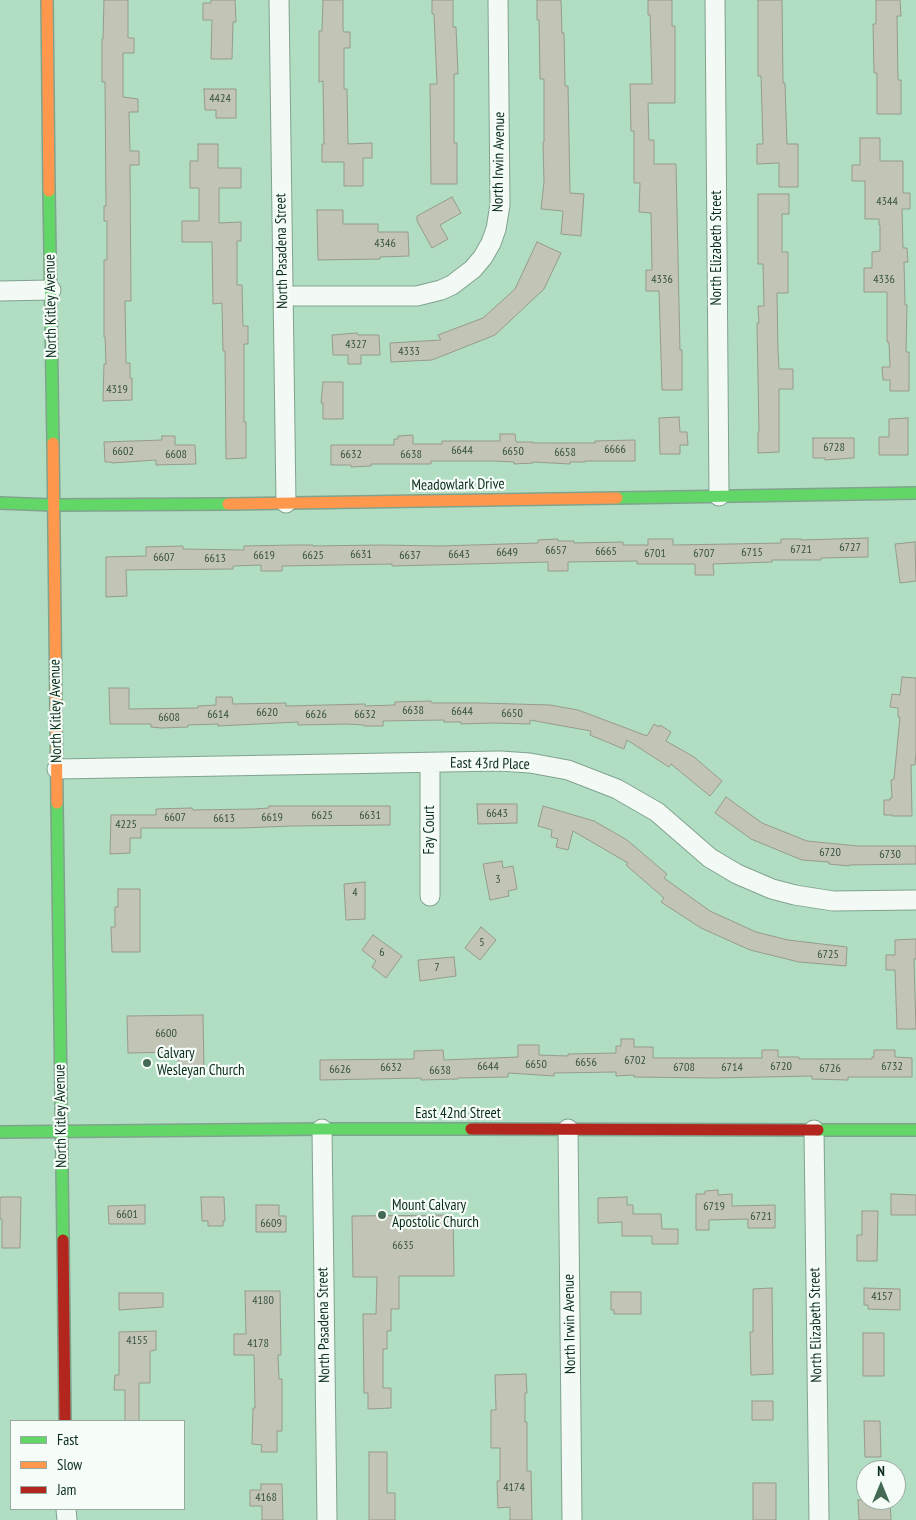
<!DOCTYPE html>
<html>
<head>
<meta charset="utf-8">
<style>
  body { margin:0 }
  #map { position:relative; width:916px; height:1520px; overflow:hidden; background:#b1ddc2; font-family:"PT Sans Narrow",sans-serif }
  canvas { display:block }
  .legend { position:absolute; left:10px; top:1420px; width:175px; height:90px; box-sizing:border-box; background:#f6fdf8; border:1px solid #98a99f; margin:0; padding:6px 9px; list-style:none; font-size:15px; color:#0a2c1a }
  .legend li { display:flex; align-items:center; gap:10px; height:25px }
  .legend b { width:25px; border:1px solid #98a99f }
  .north { position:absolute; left:856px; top:1460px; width:50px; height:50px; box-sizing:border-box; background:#f6fdf8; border:1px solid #98a99f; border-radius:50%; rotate:0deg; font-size:14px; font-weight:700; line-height:20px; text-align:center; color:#0a2c1a }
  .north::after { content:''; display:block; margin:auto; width:18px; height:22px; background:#446a55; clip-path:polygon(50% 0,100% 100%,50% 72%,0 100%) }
</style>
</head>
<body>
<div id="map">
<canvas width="916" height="1520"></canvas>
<ul class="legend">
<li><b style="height:6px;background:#63d668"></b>Fast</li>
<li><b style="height:6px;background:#ff974d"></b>Slow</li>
<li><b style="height:6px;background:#b3261e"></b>Jam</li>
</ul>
<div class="north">N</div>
</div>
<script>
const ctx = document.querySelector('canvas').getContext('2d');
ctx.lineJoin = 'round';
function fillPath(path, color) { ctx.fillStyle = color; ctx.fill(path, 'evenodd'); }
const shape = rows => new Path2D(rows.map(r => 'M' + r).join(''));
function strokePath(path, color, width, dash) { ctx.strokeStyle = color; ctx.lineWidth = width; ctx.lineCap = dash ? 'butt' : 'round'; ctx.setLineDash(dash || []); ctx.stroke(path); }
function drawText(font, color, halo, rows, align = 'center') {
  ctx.font = font + ' "PT Sans Narrow",sans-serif'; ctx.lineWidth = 4.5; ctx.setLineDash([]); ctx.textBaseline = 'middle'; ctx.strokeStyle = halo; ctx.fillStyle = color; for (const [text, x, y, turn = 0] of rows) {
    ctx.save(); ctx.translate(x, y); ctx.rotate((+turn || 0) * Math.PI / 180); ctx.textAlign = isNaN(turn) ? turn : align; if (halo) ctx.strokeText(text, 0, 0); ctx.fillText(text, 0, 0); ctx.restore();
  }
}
const building = shape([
  [104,0,128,0,128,38,134,38,134,53,123,53,123,97,138,99,138,112,129,112,130,151,139,151,139,165,130,165,131,301,125,301,126,363,130,363,130,378,132,378,132,400,103,401,104,364,106,364,105,337,104,337,104,260,107,260,107,221,104,221,104,206,106,206,105,82,102,82,102,39,103,39,104,0],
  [211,0,235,0,236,22,233,22,232,59,211,59,212,20,203,20,203,3,211,3,211,0],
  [323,0,343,0,343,30,344,32,350,32,350,48,344,48,344,89,347,89,348,144,372,143,372,158,363,158,363,186,344,186,344,162,322,162,322,144,324,144,323,81,319,82,319,31,322,31,323,0],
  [432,0,453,0,453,27,456,27,458,74,454,74,454,143,457,143,457,184,431,184,430,84,437,84,434,14,432,14,432,0],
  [537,0,561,0,562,33,564,33,565,86,568,86,570,193,584,194,581,236,561,234,563,211,541,209,544,182,543,142,544,142,544,79,540,79,539,20,537,20,537,0],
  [648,0,672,0,672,26,675,26,675,103,648,103,649,140,654,140,654,164,676,164,680,350,682,350,682,390,662,390,659,291,646,291,646,270,652,270,651,213,639,212,640,183,634,183,634,131,631,131,630,84,652,84,650,15,648,15,648,0],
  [758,0,782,0,783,83,785,83,787,144,798,144,798,187,779,187,779,163,757,164,757,144,763,144,761,76,758,76,758,0],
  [876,0,900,0,901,16,897,16,898,80,901,80,901,114,877,114,877,73,874,73,873,24,876,24,876,0],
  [204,89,236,89,236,118,216,118,216,110,205,110,204,89],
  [860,138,880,138,880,161,903,161,903,193,910,193,910,209,902,209,903,248,907,248,908,262,904,262,905,305,907,305,906,352,909,352,909,391,890,391,890,380,883,380,882,367,890,367,889,342,887,342,887,292,864,292,864,268,872,268,872,252,880,251,880,225,879,225,879,219,865,219,865,181,852,181,852,165,860,165,860,138],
  [198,144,218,144,218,168,241,168,241,188,219,188,219,223,241,222,241,241,237,241,237,285,242,285,243,326,248,326,248,344,244,344,244,422,246,422,246,458,226,459,225,351,223,351,222,303,213,304,212,242,182,242,182,221,199,221,199,188,190,188,190,161,198,161,198,144],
  [758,194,789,194,789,214,782,214,782,252,788,252,788,293,777,293,778,351,779,369,793,369,793,389,779,389,779,452,758,453,758,432,759,432,757,323,759,323,758,306,764,306,763,264,758,264,758,194],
  [452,197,461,213,440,225,448,239,432,248,417,221,417,216,452,197],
  [317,210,343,210,343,224,378,224,378,232,408,232,409,256,380,257,380,259,318,260,317,210],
  [537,242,561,253,544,289,495,335,432,360,391,362,390,343,441,340,438,335,483,318,515,289,537,242],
  [357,333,358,335,379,335,380,355,361,355,361,364,348,364,348,355,333,355,332,335,357,333],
  [323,382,343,382,343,419,323,419,323,403,321,403,323,382],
  [679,417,680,432,687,432,688,445,680,445,680,454,660,454,659,418,679,417],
  [908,418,908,455,879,455,879,437,889,437,889,419,908,418],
  [500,434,515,434,516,442,533,442,533,443,595,443,595,441,635,440,635,461,585,461,585,462,570,462,570,464,533,462,533,463,514,464,514,462,494,461,431,461,431,464,371,464,371,466,351,467,351,465,331,465,331,445,394,445,394,439,398,439,398,436,413,435,413,444,442,444,442,441,500,441,500,434],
  [162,436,175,436,175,445,195,445,196,464,156,465,156,460,112,463,111,462,105,462,104,442,162,440,162,436],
  [813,438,854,438,854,458,825,460,825,458,813,458,813,438],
  [868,538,868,557,821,558,821,560,772,560,772,562,713,564,714,575,695,575,695,564,637,564,637,561,568,562,568,571,548,571,548,562,392,566,392,564,282,566,282,571,261,571,261,565,233,566,233,569,126,570,127,596,106,597,106,557,146,556,146,547,183,546,183,549,244,550,244,546,295,545,313,545,313,546,381,545,440,546,538,543,538,540,558,539,558,541,574,541,574,543,623,542,623,545,648,545,648,539,673,539,673,545,732,544,781,543,781,539,801,539,801,540,868,538],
  [915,542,916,581,900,583,895,544,915,542],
  [902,677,916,678,916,753,915,765,911,765,912,816,892,816,892,815,884,815,884,800,890,800,890,798,892,798,891,780,894,779,900,717,898,717,898,708,890,707,892,694,900,695,902,677],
  [109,688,129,688,129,709,198,708,198,706,216,705,216,697,232,697,233,704,286,703,286,706,365,704,365,706,395,705,395,702,431,701,432,703,480,703,550,705,578,710,647,736,654,724,659,727,660,725,671,732,666,741,694,757,722,781,710,796,671,764,669,767,627,740,624,749,590,735,591,731,530,720,530,724,494,723,461,724,461,722,444,722,444,720,383,721,383,726,364,726,364,725,347,724,298,725,298,722,218,726,218,724,188,725,188,727,161,728,151,727,151,724,110,724,109,688],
  [726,797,762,823,807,841,858,846,916,846,916,864,849,865,849,866,829,864,829,862,802,860,751,839,715,813,726,797],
  [477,804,517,804,517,823,478,824,477,804],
  [269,806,390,806,390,825,291,826,242,828,141,828,141,838,130,838,130,853,110,854,111,815,156,815,156,809,192,808,193,810,254,809,269,808,269,806],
  [543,806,594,821,627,840,667,874,664,878,710,911,756,932,788,940,847,947,846,966,799,962,750,950,701,928,661,902,664,898,626,865,628,863,573,831,568,850,556,847,558,839,551,837,552,830,538,826,543,806],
  [502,861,503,868,513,866,517,889,508,891,509,896,490,900,483,864,502,861],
  [365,882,365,919,346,920,344,884,365,882],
  [118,889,140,889,140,952,112,952,111,927,115,927,115,907,118,907,118,889],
  [481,927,496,940,480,960,465,948,481,927],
  [373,935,402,956,386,978,372,967,376,961,362,950,373,935],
  [916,939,916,959,914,959,916,1029,897,1029,895,970,886,970,886,955,895,955,895,940,916,939],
  [454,957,456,976,420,981,418,960,454,957],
  [203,1015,204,1070,178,1071,178,1052,128,1053,127,1016,203,1015],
  [621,1039,634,1039,634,1047,653,1047,653,1058,762,1058,762,1050,778,1050,778,1057,799,1057,799,1059,872,1059,872,1057,874,1057,874,1050,895,1050,895,1057,912,1058,912,1077,848,1077,848,1080,812,1079,812,1076,714,1078,634,1077,634,1075,616,1076,616,1072,554,1073,554,1076,508,1073,508,1077,458,1078,458,1079,421,1080,421,1078,320,1080,320,1060,414,1059,414,1051,443,1050,444,1060,518,1057,518,1045,539,1045,539,1055,568,1056,568,1054,616,1053,616,1046,621,1046,621,1039],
  [718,1190,718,1195,732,1194,732,1206,775,1205,775,1228,748,1228,748,1219,709,1220,709,1230,696,1230,696,1194,705,1194,705,1191,718,1190],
  [891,1194,916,1195,916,1215,891,1215,891,1194],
  [2,1197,21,1197,20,1248,2,1248,2,1219,0,1219,0,1198,2,1197],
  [201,1197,224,1197,225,1221,223,1221,223,1226,208,1226,208,1221,202,1221,201,1197],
  [627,1197,627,1205,633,1205,633,1214,661,1214,662,1229,678,1229,678,1244,652,1244,652,1236,622,1236,622,1222,598,1223,598,1198,627,1197],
  [145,1205,145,1224,109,1224,108,1206,145,1205],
  [256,1205,279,1205,279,1216,286,1216,286,1232,256,1232,256,1205],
  [862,1211,878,1211,877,1261,857,1261,857,1235,862,1235,862,1211],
  [453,1215,454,1276,399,1276,399,1309,391,1309,391,1331,387,1331,387,1349,383,1349,383,1388,391,1388,391,1408,368,1409,368,1393,364,1393,363,1314,376,1314,377,1277,353,1277,352,1216,453,1215],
  [772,1288,773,1374,751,1375,750,1332,753,1332,753,1289,772,1288],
  [864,1288,900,1289,900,1310,868,1309,868,1305,864,1305,864,1288],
  [245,1291,280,1291,281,1355,278,1355,279,1379,282,1379,282,1431,277,1431,277,1452,261,1452,262,1445,252,1444,253,1408,255,1408,254,1355,234,1355,234,1334,246,1334,245,1291],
  [611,1292,641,1292,641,1314,614,1314,614,1310,611,1310,611,1292],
  [119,1293,163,1293,163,1307,119,1310,119,1293],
  [156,1331,156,1350,150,1351,150,1383,139,1383,139,1421,125,1421,125,1390,114,1390,115,1375,119,1375,119,1332,156,1331],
  [863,1333,884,1333,884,1376,863,1376,863,1333],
  [526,1374,527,1393,525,1393,525,1422,527,1422,527,1471,531,1471,532,1520,510,1520,510,1507,498,1508,497,1481,500,1481,500,1448,491,1448,491,1410,496,1410,495,1375,526,1374],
  [752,1401,773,1401,773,1420,752,1420,752,1401],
  [864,1421,880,1421,881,1457,865,1457,864,1421],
  [369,1452,387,1452,387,1493,395,1493,395,1520,369,1520,369,1452],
  [753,1483,776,1483,776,1520,753,1520,753,1483],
  [261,1484,282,1484,283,1520,262,1520,262,1506,250,1506,250,1490,261,1490,261,1484],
  [858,1500,890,1500,891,1520,859,1520,858,1500]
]);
fillPath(building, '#c2c5b5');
strokePath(building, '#969b8b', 1);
const street = shape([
  [279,0,286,503],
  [715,0,719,496],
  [0,291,51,290],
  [283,296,417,296,441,290,452,285,473,269,483,257,491,243,496,229,500,205,498,0],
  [430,763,430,896],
  [57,769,500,761,530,763,568,770,617,789,657,812,710,858,737,874,772,889,795,895,833,901,916,900],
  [322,1129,327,1520],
  [568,1129,572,1520],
  [814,1130,819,1520],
  [66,1509,67,1520]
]);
const fast = shape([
  [49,191,53,443],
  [617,498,916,493],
  [0,503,53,505,228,504],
  [57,803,63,1240],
  [818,1130,916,1130],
  [0,1132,322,1129,471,1129]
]);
const slow = shape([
  [47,0,49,191],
  [53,443,57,803],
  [228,504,617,498]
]);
const jam = shape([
  [471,1129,818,1130],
  [63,1240,65,1421]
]);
strokePath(street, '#80a38e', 21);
strokePath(fast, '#80a38e', 14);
strokePath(slow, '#80a38e', 14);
strokePath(jam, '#80a38e', 14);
strokePath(street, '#f3faf6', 19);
strokePath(fast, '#63d668', 11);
strokePath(slow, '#ff974d', 11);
strokePath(jam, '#b3261e', 11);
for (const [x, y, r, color] of [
  [147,1063,5,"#446a55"],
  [382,1215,5,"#446a55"]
]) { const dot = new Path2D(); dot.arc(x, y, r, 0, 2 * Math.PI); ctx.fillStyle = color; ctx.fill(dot); strokePath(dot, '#f6fdf8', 2); }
drawText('12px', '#385241', null, [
  ["4424",220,99],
  ["4344",887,202],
  ["4346",385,244],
  ["4336",662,280],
  ["4336",884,280],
  ["4327",356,345],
  ["4333",409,352],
  ["4319",117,390],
  ["6728",834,448],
  ["6666",615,450],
  ["6644",462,451],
  ["6602",123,452],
  ["6650",513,452],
  ["6658",565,453],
  ["6608",176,455],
  ["6632",351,455],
  ["6638",411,455],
  ["6727",850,548],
  ["6721",801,550],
  ["6657",556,551],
  ["6665",606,552],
  ["6649",507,553],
  ["6715",752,553],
  ["6701",655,554],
  ["6707",704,554],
  ["6631",361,555],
  ["6643",459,555],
  ["6619",264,556],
  ["6625",313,556],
  ["6637",410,556],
  ["6607",164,558],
  ["6613",215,559],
  ["6638",413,711],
  ["6644",462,712],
  ["6620",267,713],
  ["6650",512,714],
  ["6614",218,715],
  ["6626",316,715],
  ["6632",365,715],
  ["6608",169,718],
  ["6643",497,814],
  ["6625",322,816],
  ["6631",370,816],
  ["6607",175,818],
  ["6619",272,818],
  ["6613",224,819],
  ["4225",126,825],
  ["6720",830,853],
  ["6730",890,855],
  ["3",498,880],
  ["4",355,893],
  ["5",482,943],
  ["6",382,953],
  ["6725",828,955],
  ["7",437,968],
  ["6600",166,1034],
  ["6702",635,1061],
  ["6656",586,1063],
  ["6650",536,1065],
  ["6644",488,1067],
  ["6720",781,1067],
  ["6732",892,1067],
  ["6632",391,1068],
  ["6708",684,1068],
  ["6714",732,1068],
  ["6726",830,1069],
  ["6626",340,1070],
  ["6638",440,1071],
  ["6719",714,1207],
  ["6601",127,1215],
  ["6721",761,1217],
  ["6609",271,1224],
  ["6635",403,1246],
  ["4157",882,1297],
  ["4180",263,1301],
  ["4155",137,1341],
  ["4178",258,1344],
  ["4174",514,1488],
  ["4168",266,1498]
]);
drawText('15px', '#0a2c1a', '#f6fdf8', [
  ["North Irwin Avenue",499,162,-89],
  ["North Elizabeth Street",717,248,-90],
  ["North Pasadena Street",282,251,-91],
  ["North Kitley Avenue",51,306,-91],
  ["Meadowlark Drive",458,485,-1],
  ["North Kitley Avenue",56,711,-91],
  ["East 43rd Place",490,764,1],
  ["Fay Court",430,830,-90],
  ["East 42nd Street",458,1114],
  ["North Kitley Avenue",61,1116,-91],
  ["North Irwin Avenue",570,1324,-91],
  ["North Pasadena Street",324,1325,-91],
  ["North Elizabeth Street",816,1325,-91]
]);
drawText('15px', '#0a2c1a', '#f6fdf8', [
  ["Calvary",157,1054],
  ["Wesleyan Church",157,1071],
  ["Mount Calvary",392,1206],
  ["Apostolic Church",392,1223]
], 'left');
</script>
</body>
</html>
